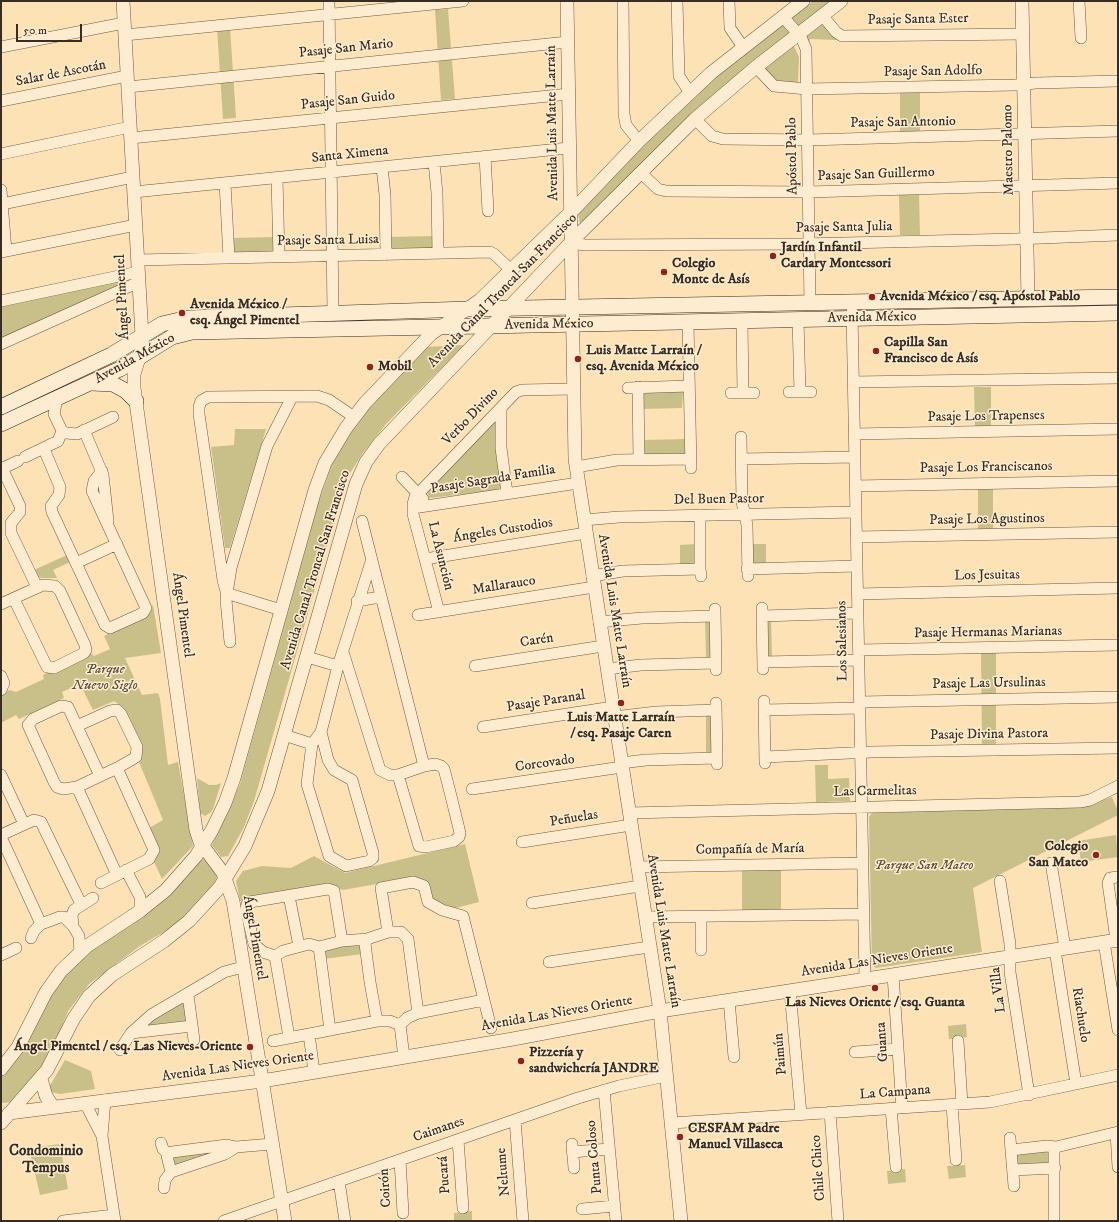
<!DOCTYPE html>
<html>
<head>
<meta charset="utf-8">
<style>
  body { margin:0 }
  #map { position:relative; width:1119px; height:1222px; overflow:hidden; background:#fde2b6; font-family:"IM FELL DW Pica",serif }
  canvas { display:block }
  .frame { position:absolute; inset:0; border:2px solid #362e24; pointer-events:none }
  .scale { position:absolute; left:16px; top:24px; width:66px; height:18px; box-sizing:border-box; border:2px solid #362e24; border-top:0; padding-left:5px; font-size:12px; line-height:14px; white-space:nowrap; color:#362e24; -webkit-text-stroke:3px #feecd0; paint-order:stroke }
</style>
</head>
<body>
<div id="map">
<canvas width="1119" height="1222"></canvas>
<div class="frame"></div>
<div class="scale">50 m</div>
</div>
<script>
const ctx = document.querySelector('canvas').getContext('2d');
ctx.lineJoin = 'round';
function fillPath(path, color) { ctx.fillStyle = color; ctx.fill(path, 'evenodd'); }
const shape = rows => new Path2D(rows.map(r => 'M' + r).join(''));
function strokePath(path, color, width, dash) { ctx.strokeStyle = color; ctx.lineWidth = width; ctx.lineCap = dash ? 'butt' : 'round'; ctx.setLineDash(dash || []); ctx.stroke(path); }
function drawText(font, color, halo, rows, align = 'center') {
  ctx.font = font + ' "IM FELL DW Pica",serif'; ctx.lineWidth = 3; ctx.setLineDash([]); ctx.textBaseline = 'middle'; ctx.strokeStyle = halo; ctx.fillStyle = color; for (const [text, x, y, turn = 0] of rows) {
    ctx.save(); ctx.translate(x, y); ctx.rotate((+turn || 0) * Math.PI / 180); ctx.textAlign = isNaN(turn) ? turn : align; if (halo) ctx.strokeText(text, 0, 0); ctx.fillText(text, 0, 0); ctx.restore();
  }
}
fillPath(shape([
  [813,1,832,1,787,35,732,81,581,228,577,210,726,66],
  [448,9,455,99,441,100,435,10],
  [822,22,837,40,810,39,809,44,804,36],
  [230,27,236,118,223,119,217,28],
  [793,44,799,57,798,83,772,83,760,70],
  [900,91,920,91,920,131,900,132],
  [919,194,920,235,900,235,899,195],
  [435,236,435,248,389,252,387,237],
  [275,237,275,253,233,257,230,238],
  [122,280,124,284,1,342,1,303],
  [464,345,386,424,363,453,350,473,343,491,254,801,244,827,228,856,221,857,212,845,240,784,319,501,334,459,356,423,426,347],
  [974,387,991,387,991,427,975,427],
  [640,391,683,391,682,408,640,409],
  [496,420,502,490,429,498,427,491],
  [235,429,266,429,230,548,225,548,211,447,234,445],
  [685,439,685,454,644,455,644,440],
  [978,487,993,487,993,529,978,529],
  [695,544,695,564,680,565,680,545],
  [750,544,766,544,766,564,751,564],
  [67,555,70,562,53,570,57,578,41,578,37,576,34,570],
  [153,605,161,653,125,658,142,695,158,693,160,699,168,765,178,762,193,846,162,879,154,862,157,856,149,828,163,820,139,762,141,751,139,745,123,707,114,701,93,710,80,684,62,692,64,698,19,719,16,715,1,723,1,694,10,690,16,692,44,679,43,675,91,653,94,656,110,649,104,636,149,612],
  [764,618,771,618,772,656,765,657],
  [705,619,712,619,713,657,706,657],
  [981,650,996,650,996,746,982,746],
  [706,714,712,714,713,752,706,752],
  [815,765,828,765,828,779,849,778,850,801,816,802],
  [197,778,209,785,216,785,221,783,213,809,210,813,205,816,200,813],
  [1112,797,1118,811,1118,815,973,888,982,952,876,968,872,965,869,817,872,813,1083,806],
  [1116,835,1118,857,1081,862,1078,841],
  [465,844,479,902,452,909,442,907,410,878,343,890,331,885,240,901,236,881,243,871,262,866,291,868,314,856,345,873],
  [204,859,210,862,214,869,217,878,210,890,177,924,140,946,89,984,68,1011,55,1044,43,1065,14,1102,1,1103,1,1077,7,1070,51,994,69,968,197,861],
  [742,868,781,868,781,911,742,911],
  [360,940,362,954,324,959,323,949],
  [185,1002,188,1023,139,1030,154,1018],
  [966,1024,967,1037,949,1039,948,1026],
  [65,1060,91,1071,95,1089,60,1094,51,1092,49,1087],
  [60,1144,68,1189,40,1195,29,1148],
  [224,1149,173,1169,170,1157],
  [1049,1150,1049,1165,1016,1167,1016,1153],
  [965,1165,966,1177,949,1179,947,1166],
  [905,1169,906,1182,888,1184,887,1171],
  [472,1211,472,1221,454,1221,454,1213]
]), '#c8c088');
const minor = shape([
  [329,1,333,313],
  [623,1,624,114,626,125,639,141],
  [677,1,679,76,690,93],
  [729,1,730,28,743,47],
  [1079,1,1081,38],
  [822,15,836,32,842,36,1023,34],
  [783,17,801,37,806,49,810,304],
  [125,35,463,1],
  [1,47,124,23],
  [756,67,774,86,807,89,1015,85,1036,83,1118,81],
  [128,87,568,42],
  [1,101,127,76],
  [695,119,712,136,723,139,808,140,1118,131],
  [131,138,569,94],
  [1,154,130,127],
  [485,156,488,211],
  [434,162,437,193,438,253],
  [382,167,385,195,386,255],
  [641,173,658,189,666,191,808,192,1118,183],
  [277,178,279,257],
  [225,183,229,258],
  [1,190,6,251],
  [134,192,569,148],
  [2,204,133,177],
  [571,243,585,245,802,244,1016,239,1118,235],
  [1,252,136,225],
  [138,260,490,252,494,254,511,270],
  [1,301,138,272],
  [852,312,865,979],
  [798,320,800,392],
  [742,321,743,393],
  [688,322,691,468],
  [1,344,139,282],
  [853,382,1118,378],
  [638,387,639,460],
  [628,388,689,386],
  [789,392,811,392],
  [731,393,754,393],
  [57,399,54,414,62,431,66,433,77,434,113,417],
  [501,408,501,448,507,493],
  [84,430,103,475,108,521],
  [854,434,1118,429],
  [741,437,742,502,747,525,748,576],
  [44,449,60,487,59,495,51,506,52,512,105,625,110,628,143,613,146,608,92,491,94,481,102,471],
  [25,457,58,441,62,431],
  [741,459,855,457],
  [576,467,617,460,691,459],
  [2,468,20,506,20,512,11,523,11,533,37,587],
  [1,469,18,461],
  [402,477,423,499],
  [855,486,1118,481],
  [413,508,578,483],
  [700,515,700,569,701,576],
  [584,520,619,517,856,512],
  [362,521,424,766],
  [856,537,1118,532],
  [425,559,586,533],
  [76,563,117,544],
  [747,569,857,566],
  [592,576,623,571,700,569],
  [226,591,223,580,199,414,199,407,201,401,208,397,317,396,329,400,354,417],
  [226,593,281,610],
  [857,594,1118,588],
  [357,601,380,597],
  [1,604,43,585,55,586,60,591,85,645,86,650,84,653,54,668,47,667,14,599],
  [762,608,763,669],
  [715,609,716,670],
  [439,612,413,514,413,504,415,497,516,392,522,390,573,389],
  [418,615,594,587],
  [762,616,858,613],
  [599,622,642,618,715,616],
  [230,642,226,600,231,568,267,446,292,397],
  [859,650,1118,645],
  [343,652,380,770,390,775,398,775,424,766,435,764,441,766,444,769,451,796,460,833,459,837,454,841,426,847,419,846,398,775],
  [307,657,338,666],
  [763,662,859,660],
  [475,666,603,646],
  [607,669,641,665,716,663],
  [1,676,4,683,1,690],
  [764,701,765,763],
  [860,702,1118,697],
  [716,703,717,764],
  [764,710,860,708],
  [614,717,656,712,716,710],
  [77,726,110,711,117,710,121,714,137,747,136,757,133,759,117,768,77,787,63,789,57,787,54,782,28,725,33,719,61,706,68,707,100,776],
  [483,727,613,707],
  [321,732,328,760,334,770,352,780,373,853,373,858,369,861,346,866,329,856,307,784,312,744,321,732,338,666,371,562],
  [284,735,312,744],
  [765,757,871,752,1118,748],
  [621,763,646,760,717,758],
  [1,775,24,824],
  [77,787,117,875],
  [472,789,622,767],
  [629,813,1080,802,1090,800,1118,786],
  [1,835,34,820,41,822,81,904],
  [1,837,41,924],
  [522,842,631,825],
  [1051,863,1065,948],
  [637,867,863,863],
  [126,870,140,897,140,911],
  [1000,881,1010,944,1010,972,1029,1095],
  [101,883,149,859,154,850,117,768],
  [289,896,299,946],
  [532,903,640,886],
  [701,916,701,950],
  [645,917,864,914],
  [73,926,72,915,74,910,93,898],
  [388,932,381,888,413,882,424,886,428,902,442,910,463,916,491,1028],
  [31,938,34,931,41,924,60,917,64,917,73,926,79,936,80,952],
  [1116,940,1108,883,1110,878,1118,877],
  [342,941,334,891,328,889,250,902,247,904,246,910,254,944,263,952,275,956,283,951,309,944,319,947,342,941,367,939],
  [1104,942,1118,1030],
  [319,947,330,1030],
  [1055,950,1076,1084],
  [1,955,16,948],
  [275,956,289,1037],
  [549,962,649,947],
  [893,975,902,1108],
  [790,991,801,1114],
  [188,995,194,1040],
  [729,1000,734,1057],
  [377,1021,370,982,365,944,367,939,388,932,401,932,408,939,418,1013],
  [400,1025,407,1018,418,1013,484,1000],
  [400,1025,404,1057],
  [131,1033,192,1026],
  [309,1034,314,1072],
  [273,1041,377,1021,390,1021,400,1025],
  [958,1041,962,1104],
  [120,1050,131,1033,151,1015,224,972,243,967],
  [855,1052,898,1049],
  [604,1090,616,1221],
  [105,1100,102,1136,115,1221],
  [85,1103,102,1136],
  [952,1105,956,1160],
  [891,1108,896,1167],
  [830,1112,838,1221],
  [515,1120,523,1221],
  [672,1123,990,1102,1118,1075],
  [1116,1133,1118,1167],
  [1010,1138,1014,1186],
  [458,1140,463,1208],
  [161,1143,163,1149,168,1154],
  [572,1144,574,1168],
  [1056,1147,1118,1132],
  [1011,1150,1047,1146,1056,1147],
  [572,1152,609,1149],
  [400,1160,403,1213],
  [1013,1170,1055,1168],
  [171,1172,167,1156,172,1152,227,1145,236,1147,272,1144],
  [339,1181,345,1221],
  [164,1188,165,1180,171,1172,225,1154,236,1147],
  [582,1209,614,1206],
  [63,1221,114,1215],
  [224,1221,578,1098,619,1086,666,1076],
  [1054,1221,1054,1152,1056,1147]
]);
const tertiary = shape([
  [123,1,142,336,142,348,134,374,134,388,196,830,200,842,223,873,233,901,285,1221],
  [567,1,575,459,660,1011,681,1221],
  [1022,1,1028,299],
  [1,1069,18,1047,46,992,61,971,87,946,140,911,166,890,196,856,212,830,225,803,234,778,315,490,325,463,346,428,365,403,431,334,480,300,578,205,639,141,711,73,803,1],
  [41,1079,46,1096,53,1107],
  [9,1113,262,1081,513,1039,660,1011,1118,940],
  [1,1123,47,1070,74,1018,89,996,112,975,164,941,189,921,220,887,245,846,268,791,356,484,366,462,379,444,578,235,695,119,756,67,841,1]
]);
const secondary = shape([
  [92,383,113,384,126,391,136,401],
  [1,407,111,355,162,324,188,318,469,309,1118,297],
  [1,424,120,369,172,337,192,332,1118,313]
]);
strokePath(minor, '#685b48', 12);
strokePath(tertiary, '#685b48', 14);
strokePath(secondary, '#362e24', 16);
strokePath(minor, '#feecd0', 11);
strokePath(tertiary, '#feecd0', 13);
strokePath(secondary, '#feecd0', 15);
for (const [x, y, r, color] of [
  [773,256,4,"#8f2418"],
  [664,272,4,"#8f2418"],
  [872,297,4,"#8f2418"],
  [182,313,4,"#8f2418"],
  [876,351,4,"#8f2418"],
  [578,359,4,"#8f2418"],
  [370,367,4,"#8f2418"],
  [621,703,4,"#8f2418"],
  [1096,855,4,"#8f2418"],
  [875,988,4,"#8f2418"],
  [250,1047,4,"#8f2418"],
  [521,1061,4,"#8f2418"],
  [680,1137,4,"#8f2418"]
]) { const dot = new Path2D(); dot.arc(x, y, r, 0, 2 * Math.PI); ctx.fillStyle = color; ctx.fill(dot); strokePath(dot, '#feecd0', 1.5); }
drawText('14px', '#362e24', '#feecd0', [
  ["Pasaje Santa Ester",918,20,-1],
  ["Pasaje San Mario",346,49,-6],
  ["Pasaje San Adolfo",933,72,-1],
  ["Salar de Ascotán",61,74,-11],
  ["Pasaje San Guido",348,101,-6],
  ["Avenida Luis Matte Larraín",553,123,-91],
  ["Pasaje San Antonio",903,123,-1],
  ["Maestro Palomo",1009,150,-91],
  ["Santa Ximena",350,155,-6],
  ["Apóstol Pablo",793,156,-91],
  ["Pasaje San Guillermo",876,175,-2],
  ["Pasaje Santa Julia",844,228,-1],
  ["Pasaje Santa Luisa",328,241,-1],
  ["Avenida Canal Troncal San Francisco",503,291,-46],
  ["Ángel Pimentel",123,297,-93],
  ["Avenida México",872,318,-1],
  ["Avenida México",549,325,-1],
  ["Avenida México",135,359,-29],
  ["Verbo Divino",471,417,-46],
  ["Pasaje Los Trapenses",986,417,-1],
  ["Pasaje Los Franciscanos",986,468,-1],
  ["Pasaje Sagrada Familia",493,480,-9],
  ["Del Buen Pastor",719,500,-1],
  ["Pasaje Los Agustinos",987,520,-1],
  ["Ángeles Custodios",503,531,-9],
  ["La Asunción",440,556,76],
  ["Avenida Canal Troncal San Francisco",316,570,-73],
  ["Los Jesuitas",987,576,-1],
  ["Mallarauco",504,586,-9],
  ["Avenida Luis Matte Larraín",614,611,81],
  ["Ángel Pimentel",182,615,82],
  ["Pasaje Hermanas Marianas",988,633,-1],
  ["Carén",537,641,-9],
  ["Los Salesianos",843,641,-91],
  ["Pasaje Las Ursulinas",989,684,-1],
  ["Pasaje Paranal",546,702,-9],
  ["Pasaje Divina Pastora",989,735,-1],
  ["Corcovado",545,764,-8],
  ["Las Carmelitas",875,792,-1],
  ["Peñuelas",574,819,-9],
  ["Compañía de María",750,850,-1],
  ["Avenida Luis Matte Larraín",663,931,81],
  ["Ángel Pimentel",254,938,80],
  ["Avenida Las Nieves Oriente",877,961,-9],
  ["La Villa",999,990,-97],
  ["Avenida Las Nieves Oriente",557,1014,-10],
  ["Riachuelo",1080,1015,81],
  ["Guanta",883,1042,-94],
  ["Paimún",781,1054,-95],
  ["Avenida Las Nieves Oriente",238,1067,-8],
  ["La Campana",895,1093,-4],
  ["Caimanes",439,1130,-19],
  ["Punta Coloso",595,1157,-95],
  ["Chile Chico",819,1168,-94],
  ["Neltume",504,1172,-95],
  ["Pucará",445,1175,-94],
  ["Coirón",386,1188,-94]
]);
drawText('bold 14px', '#362e24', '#feecd0', [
  ["Jardín Infantil",781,248],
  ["Cardary Montessori",781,264],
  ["Colegio",672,264],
  ["Monte de Asís",672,280],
  ["Avenida México / esq. Apóstol Pablo",880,297],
  ["Avenida México /",190,305],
  ["esq. Ángel Pimentel",190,321],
  ["Capilla San",884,343],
  ["Francisco de Asís",884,359],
  ["Luis Matte Larraín /",586,351],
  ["esq. Avenida México",586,367],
  ["Mobil",378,367],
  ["Luis Matte Larraín",621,718,"center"],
  ["/ esq. Pasaje Caren",621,734,"center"],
  ["Colegio",1088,847,"right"],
  ["San Mateo",1088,863,"right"],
  ["Las Nieves Oriente / esq. Guanta",875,1003,"center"],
  ["Ángel Pimentel / esq. Las Nieves-Oriente",242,1047,"right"],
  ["Pizzería y",529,1053],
  ["sandwichería JANDRE",529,1069],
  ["CESFAM Padre",688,1129],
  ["Manuel Villaseca",688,1145]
], 'left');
drawText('italic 14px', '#5a523d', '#feecd0', [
  ["Parque",105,670],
  ["Nuevo Siglo",105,686],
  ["Parque San Mateo",924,866]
]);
drawText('bold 15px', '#362e24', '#feecd0', [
  ["Condominio",46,1152],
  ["Tempus",46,1169]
]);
</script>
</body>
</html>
